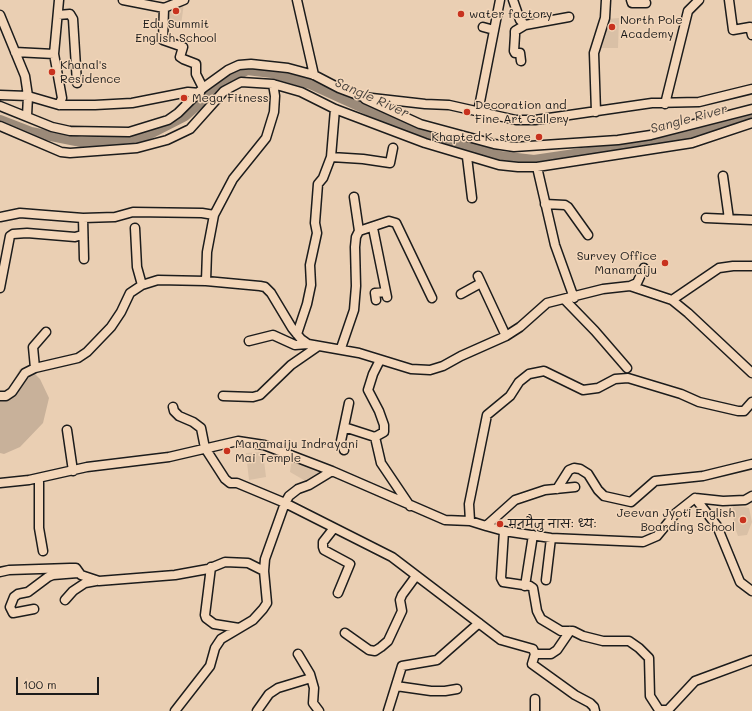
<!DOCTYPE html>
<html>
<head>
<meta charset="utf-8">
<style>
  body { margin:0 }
  #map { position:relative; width:752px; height:711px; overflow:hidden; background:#eacfb3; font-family:Mali,sans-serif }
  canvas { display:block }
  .scale { position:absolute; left:16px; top:677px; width:83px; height:18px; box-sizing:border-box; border:2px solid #1c1c1c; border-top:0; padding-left:5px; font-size:12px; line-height:14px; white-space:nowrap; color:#1c1c1c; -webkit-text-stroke:3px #f3d6b9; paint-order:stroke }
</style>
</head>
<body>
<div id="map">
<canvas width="752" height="711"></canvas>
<div class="scale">100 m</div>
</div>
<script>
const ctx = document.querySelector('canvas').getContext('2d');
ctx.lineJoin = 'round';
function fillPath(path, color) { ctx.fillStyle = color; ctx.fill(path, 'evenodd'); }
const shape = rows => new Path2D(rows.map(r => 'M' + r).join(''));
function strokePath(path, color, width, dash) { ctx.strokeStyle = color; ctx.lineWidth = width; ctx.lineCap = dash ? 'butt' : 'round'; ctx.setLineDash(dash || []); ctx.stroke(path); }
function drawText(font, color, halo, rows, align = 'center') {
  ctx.font = font + ' Mali,"Playpen Sans Deva",sans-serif'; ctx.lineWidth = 3; ctx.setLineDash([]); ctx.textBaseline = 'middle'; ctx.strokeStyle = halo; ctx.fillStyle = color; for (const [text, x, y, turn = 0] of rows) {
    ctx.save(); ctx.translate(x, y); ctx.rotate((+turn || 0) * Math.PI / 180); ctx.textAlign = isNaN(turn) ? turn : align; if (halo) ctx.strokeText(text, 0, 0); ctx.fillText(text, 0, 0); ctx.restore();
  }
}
fillPath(shape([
  [184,3,181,25,167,20,169,8],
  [619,18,618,48,602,48,607,19],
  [263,452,266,477,249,480,246,453],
  [292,457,326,471,309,483,290,472],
  [733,505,749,508,752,522,747,535,738,536,734,525]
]), '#d9c0a6');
fillPath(shape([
  [29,368,40,379,49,398,43,423,20,447,4,454,0,453,0,395,8,390,20,369]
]), '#c8b19a');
strokePath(shape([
  [0,120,31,132,81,142,140,139,185,116,223,83,247,70,272,73,310,84,409,129,500,156,534,160,670,140,752,116]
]), '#9b8a79', 10);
const minor = shape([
  [123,0,164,8,184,0],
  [297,0,314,75],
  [513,0,520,20,525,25,569,17],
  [631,0,632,3,646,3],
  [729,0,733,30,750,27,752,35],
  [164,8,163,40,183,47,180,57,183,59,196,64,196,74,203,88],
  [0,15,25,76,28,96,27,116],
  [58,15,70,14,73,19,77,83],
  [483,27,494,30],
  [15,52,54,54],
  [521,61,520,53,515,53,514,51,515,35,515,31,525,25],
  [0,95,28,96,59,105,95,105,132,103,188,92,200,93],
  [365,99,420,124,494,144,514,147,618,140,651,135,752,109],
  [665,104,688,11,699,0],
  [59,105,62,98,54,54,59,0],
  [0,106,52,127,70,131,129,132,168,120,178,113,203,88,228,70,239,65,251,64,288,68,314,75,339,88,363,97,425,104,449,105,516,120,535,120,652,103,699,102,752,89],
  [478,112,500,0],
  [596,112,594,53,605,18,606,0],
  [0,126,61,152,70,153,137,148,167,140,190,129,224,91,241,82,273,84],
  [331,157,363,159,390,163,393,148],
  [467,157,472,198],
  [537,167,555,245,574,298],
  [723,176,729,219],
  [354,197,359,231],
  [545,204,565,205,568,207,588,235],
  [214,215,233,179,266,138,274,112,275,96,273,84,301,92,335,109,425,143,499,165,518,167,537,167,692,143,752,123],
  [0,217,20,213,83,218,115,217,133,212,202,213,214,215,207,252,206,281],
  [83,218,84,259],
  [706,218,752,220],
  [135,228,137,267,142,285],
  [373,228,387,297],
  [478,276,506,336],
  [630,286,637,283,644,268],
  [0,288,10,236,13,234,27,233,75,237,82,235],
  [461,294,481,283],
  [564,299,595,331,627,368],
  [376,300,375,293,386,292],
  [672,300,719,268,733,266,752,266],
  [297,334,307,304,311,285,310,265,317,233,315,223,318,184,323,178,331,157,335,109],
  [249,341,273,335,295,345,308,344],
  [341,348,354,310,356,286,355,247,356,237,359,231,389,221,396,223,432,298],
  [35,368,33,347,46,332],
  [0,396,6,396,12,392,25,373,35,368,78,358,87,352,111,327,121,312,130,293,142,285,158,280,206,281,260,286,265,287,271,293,292,328,301,339,308,344,359,353,411,369,430,370,443,366,461,356,506,336,520,327,547,303,603,289,630,286,672,300,688,313,752,373],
  [223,396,253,397,260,395,291,365,317,347],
  [173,407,174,411,179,416,193,422,201,428,205,448,225,479,230,483,237,483,285,503,265,559,264,571,267,603,263,609,253,620,221,639,215,648,210,666,175,711],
  [344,427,375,437,384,432,384,425,379,411,368,390,373,374,380,360],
  [67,430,73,471],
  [375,437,381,463,410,506],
  [344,450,341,441,349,403],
  [39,478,39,528,43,551],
  [0,483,29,480,87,467,169,457,238,441,264,445,332,471],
  [575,487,545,490,515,500,486,526,470,521,445,520,332,471,309,485,298,489,289,496,285,503,392,557,501,640,533,649,535,654,532,664,575,695,590,703,594,707,595,711],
  [557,489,569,470,574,468,580,469,588,474,598,490,604,496,631,502,655,481,703,476,752,464],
  [695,498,717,526,740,582,752,591],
  [470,521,469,504,487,415,510,396,519,382,529,374,544,371,583,390,598,388,615,379,628,378,681,394,699,402,738,411,744,411,752,402],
  [486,526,504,531,551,538,643,542,657,536,676,513,695,498,723,501,745,500,752,496],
  [334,528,323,542,323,547,324,550,350,564,338,593],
  [504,531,501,578,503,582,530,586,533,588,537,611,541,619,561,631,573,631,583,636,603,641,629,641,639,648,649,658,650,696,659,710,668,710,695,681,752,660],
  [211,567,205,615,206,618,214,624,239,628],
  [0,572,9,570,70,568,76,568,81,575,99,581,175,575,208,569,225,562,248,563,264,571],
  [546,580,551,538],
  [525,586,533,535],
  [65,600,73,591,85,583,96,581],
  [34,609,13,613,10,607,14,597,18,594,28,592,48,577,53,575,78,573],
  [345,633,369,650,375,651,381,647,388,641,402,611,400,600,402,595,416,576],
  [298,654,310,674,314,688,313,703,319,711],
  [535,654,551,654,557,650,570,631],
  [396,686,431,691,445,691,457,689],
  [257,711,269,694,278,688,311,678],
  [388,711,402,666,437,660,479,623],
  [535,711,535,699]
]);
strokePath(minor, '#1c1c1c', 11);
strokePath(minor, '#f3d6b9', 8);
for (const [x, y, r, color] of [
  [176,11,4,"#c8321e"],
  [461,14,4,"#c8321e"],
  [612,27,4,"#c8321e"],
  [52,72,4,"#c8321e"],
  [184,98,4,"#c8321e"],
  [467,112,4,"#c8321e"],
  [539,137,4,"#c8321e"],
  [665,263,4,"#c8321e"],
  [227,451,4,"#c8321e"],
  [743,520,4,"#c8321e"],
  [500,524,4,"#c8321e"]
]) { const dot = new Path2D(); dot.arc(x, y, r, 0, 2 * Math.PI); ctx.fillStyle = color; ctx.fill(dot); strokePath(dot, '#f3d6b9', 1.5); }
drawText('12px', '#1c1c1c', '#f3d6b9', [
  ["water factory",469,14],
  ["North Pole",620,20],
  ["Academy",620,34],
  ["Edu Summit",176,24,"center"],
  ["English School",176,38,"center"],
  ["Khanal's",60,65],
  ["Residence",60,79],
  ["Mega Fitness",192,98],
  ["Decoration and",475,105],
  ["Fine Art Gallery",475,119],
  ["Khapted K. store",531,137,"right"],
  ["Survey Office",657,256,"right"],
  ["Manamaiju",657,270,"right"],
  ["Manamaiju Indrayani",235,444],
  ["Mai Temple",235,458],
  ["Jeevan Jyoti English",735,513,"right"],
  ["Boarding School",735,527,"right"],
  ["मनमैजु नासः ध्यः",508,524]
], 'left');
drawText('italic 13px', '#48423d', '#f3d6b9', [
  ["Sangle River",372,98,24],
  ["Sangle River",689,119,-15]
]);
</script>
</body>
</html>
